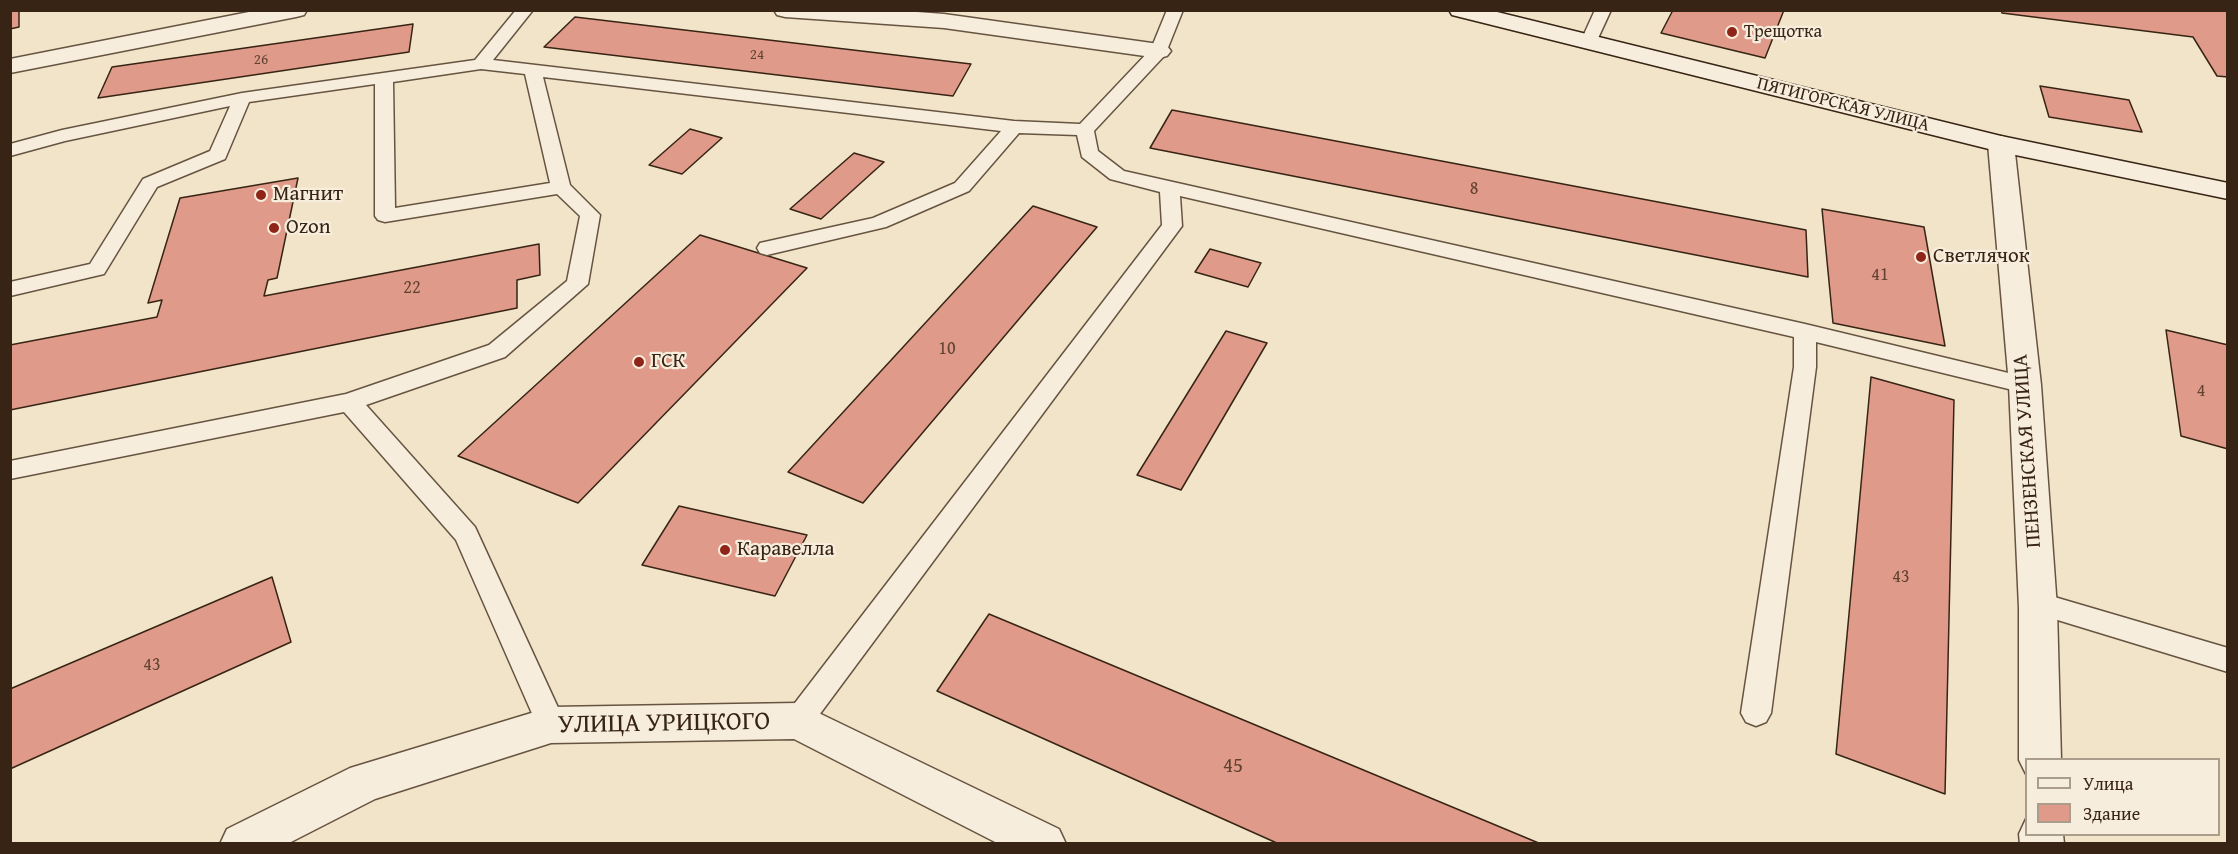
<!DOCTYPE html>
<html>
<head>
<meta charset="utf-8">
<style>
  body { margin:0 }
  #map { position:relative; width:2238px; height:854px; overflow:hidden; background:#f2e4c9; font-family:"Gentium Book Plus",serif }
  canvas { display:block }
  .frame { position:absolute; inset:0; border:12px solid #372414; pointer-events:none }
  .legend { position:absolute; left:2025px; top:758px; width:195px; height:78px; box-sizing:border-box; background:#f7eddc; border:2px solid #aa9d8c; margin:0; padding:8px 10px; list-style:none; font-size:18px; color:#372414 }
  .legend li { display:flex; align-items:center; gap:12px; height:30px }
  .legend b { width:30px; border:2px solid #aa9d8c }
</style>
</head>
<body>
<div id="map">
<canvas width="2238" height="854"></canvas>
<div class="frame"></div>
<ul class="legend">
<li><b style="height:8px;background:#f7eddc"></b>Улица</li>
<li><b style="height:16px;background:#df9a89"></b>Здание</li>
</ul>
</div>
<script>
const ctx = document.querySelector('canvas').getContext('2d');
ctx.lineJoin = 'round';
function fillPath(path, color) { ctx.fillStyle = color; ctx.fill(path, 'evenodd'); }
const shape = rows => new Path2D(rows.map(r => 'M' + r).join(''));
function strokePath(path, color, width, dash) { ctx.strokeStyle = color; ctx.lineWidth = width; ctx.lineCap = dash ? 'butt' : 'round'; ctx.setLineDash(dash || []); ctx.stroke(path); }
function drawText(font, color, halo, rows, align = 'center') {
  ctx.font = font + ' "Gentium Book Plus",serif'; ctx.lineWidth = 4.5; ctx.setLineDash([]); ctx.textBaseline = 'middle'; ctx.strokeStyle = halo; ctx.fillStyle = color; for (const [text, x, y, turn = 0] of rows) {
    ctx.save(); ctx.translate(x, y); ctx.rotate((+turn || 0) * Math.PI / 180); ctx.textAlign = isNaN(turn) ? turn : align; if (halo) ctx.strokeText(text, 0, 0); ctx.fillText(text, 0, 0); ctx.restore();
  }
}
const building = shape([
  [10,10,19,10,19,27,10,29,10,10],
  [1673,10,1784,10,1765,58,1661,33,1673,10],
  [2001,10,2228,10,2228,77,2217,76,2193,37,2002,13,2001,10],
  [575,17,971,64,953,96,544,47,575,17],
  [413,24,409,52,98,98,112,67,413,24],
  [2040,86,2129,100,2142,132,2049,117,2040,86],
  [1172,110,1806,230,1808,277,1150,148,1172,110],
  [690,129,722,138,682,174,649,165,690,129],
  [854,153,884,162,821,219,790,209,854,153],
  [298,178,277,278,268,280,264,296,539,244,540,275,517,280,517,308,10,410,10,345,157,317,162,300,148,303,180,198,298,178],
  [1033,206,1097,227,863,503,788,472,1033,206],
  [1822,209,1924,227,1945,346,1833,323,1822,209],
  [700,235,807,268,578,503,458,456,700,235],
  [1210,249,1261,263,1248,287,1195,272,1210,249],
  [2166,330,2228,345,2228,449,2181,436,2166,330],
  [1226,331,1267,343,1181,490,1137,475,1226,331],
  [1871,377,1954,400,1945,794,1836,754,1871,377],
  [679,506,807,535,775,596,642,565,679,506],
  [272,577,291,642,10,769,10,689,272,577],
  [989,614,1541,844,1279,844,937,691,989,614]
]);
fillPath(building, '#df9a89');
strokePath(building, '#372414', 1.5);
const lane = shape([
  [516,10,533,10,493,60,1014,121,1080,124,1151,49,1167,10,1183,10,1165,55,1094,131,1098,151,1124,171,1805,324,2025,377,2033,379,2037,385,2033,391,2025,393,1816,342,1816,367,1771,713,1766,722,1756,726,1746,722,1741,713,1794,367,1794,337,1180,196,1182,226,1179,230,808,730,798,734,788,730,783,721,788,712,1162,225,1160,192,1110,179,1082,157,1077,135,1019,133,969,191,886,227,767,255,760,253,757,248,760,243,873,218,955,183,1001,131,543,77,570,185,600,215,588,284,505,357,366,405,475,527,566,725,561,734,551,738,541,734,456,540,344,412,10,479,10,461,346,394,489,345,567,281,580,216,557,194,385,222,378,220,375,216,375,84,249,102,225,159,157,187,104,274,10,296,10,282,90,264,143,179,210,151,230,106,65,141,10,156,10,144,62,130,242,93,475,60,516,10],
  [481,69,525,74,550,183,395,208,393,82,481,69],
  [1595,10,1611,10,1594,47,1582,47,1580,43,1595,10],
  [2051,596,2228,648,2228,672,2051,618,2038,619,2028,616,2024,608,2028,600,2051,596]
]);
const street = shape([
  [259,10,307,10,304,15,296,17,10,73,10,59,259,10],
  [774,10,890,10,944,14,1159,44,1167,46,1171,51,1167,56,1159,58,944,28,785,17,777,15,774,10],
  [2001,136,2010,139,2014,144,2041,385,2057,608,2061,760,2026,760,2026,774,2019,760,2019,608,2009,385,1988,144,1992,139,2001,136],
  [798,703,1059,829,1066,844,999,844,794,739,551,743,375,799,287,844,220,844,227,829,350,768,551,707,798,703],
  [2026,819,2026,834,2063,834,2064,844,2020,844,2019,834,2026,819]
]);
const secondary = shape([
  [1449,10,1489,10,2001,136,2228,183,2228,199,2001,152,1452,15,1449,10]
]);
strokePath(lane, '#665441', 3);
strokePath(street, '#665441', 3);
strokePath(secondary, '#372414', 3);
fillPath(lane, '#f7eddc');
fillPath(street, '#f7eddc');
fillPath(secondary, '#f7eddc');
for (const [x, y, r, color] of [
  [1732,32,6,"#8f2418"],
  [261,195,6,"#8f2418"],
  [274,228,6,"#8f2418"],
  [1921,257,6,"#8f2418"],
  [639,362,6,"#8f2418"],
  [725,550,6,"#8f2418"]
]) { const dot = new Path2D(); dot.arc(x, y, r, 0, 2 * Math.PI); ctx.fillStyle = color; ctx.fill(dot); strokePath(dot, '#f7eddc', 2); }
drawText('15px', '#614231', null, [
  ["24",757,55],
  ["26",261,60]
]);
drawText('18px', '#372414', '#f7eddc', [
  ["Трещотка",1744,32]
], 'left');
drawText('18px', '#372414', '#f7eddc', [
  ["ПЯТИГОРСКАЯ УЛИЦА",1843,105,14]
]);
drawText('18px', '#614231', null, [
  ["8",1474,189],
  ["41",1880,275],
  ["22",412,288],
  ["10",947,349],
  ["4",2201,391],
  ["43",1901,577],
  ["43",152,665]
]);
drawText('21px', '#372414', '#f7eddc', [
  ["Магнит",273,195],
  ["Ozon",286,228],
  ["Светлячок",1933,257],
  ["ГСК",651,362],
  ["Каравелла",737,550]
], 'left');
drawText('21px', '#372414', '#f7eddc', [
  ["ПЕНЗЕНСКАЯ УЛИЦА",2028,451,-94]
]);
drawText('21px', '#614231', null, [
  ["45",1233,767]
]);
drawText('26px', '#372414', '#f7eddc', [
  ["УЛИЦА УРИЦКОГО",664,724,-1]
]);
</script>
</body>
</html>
